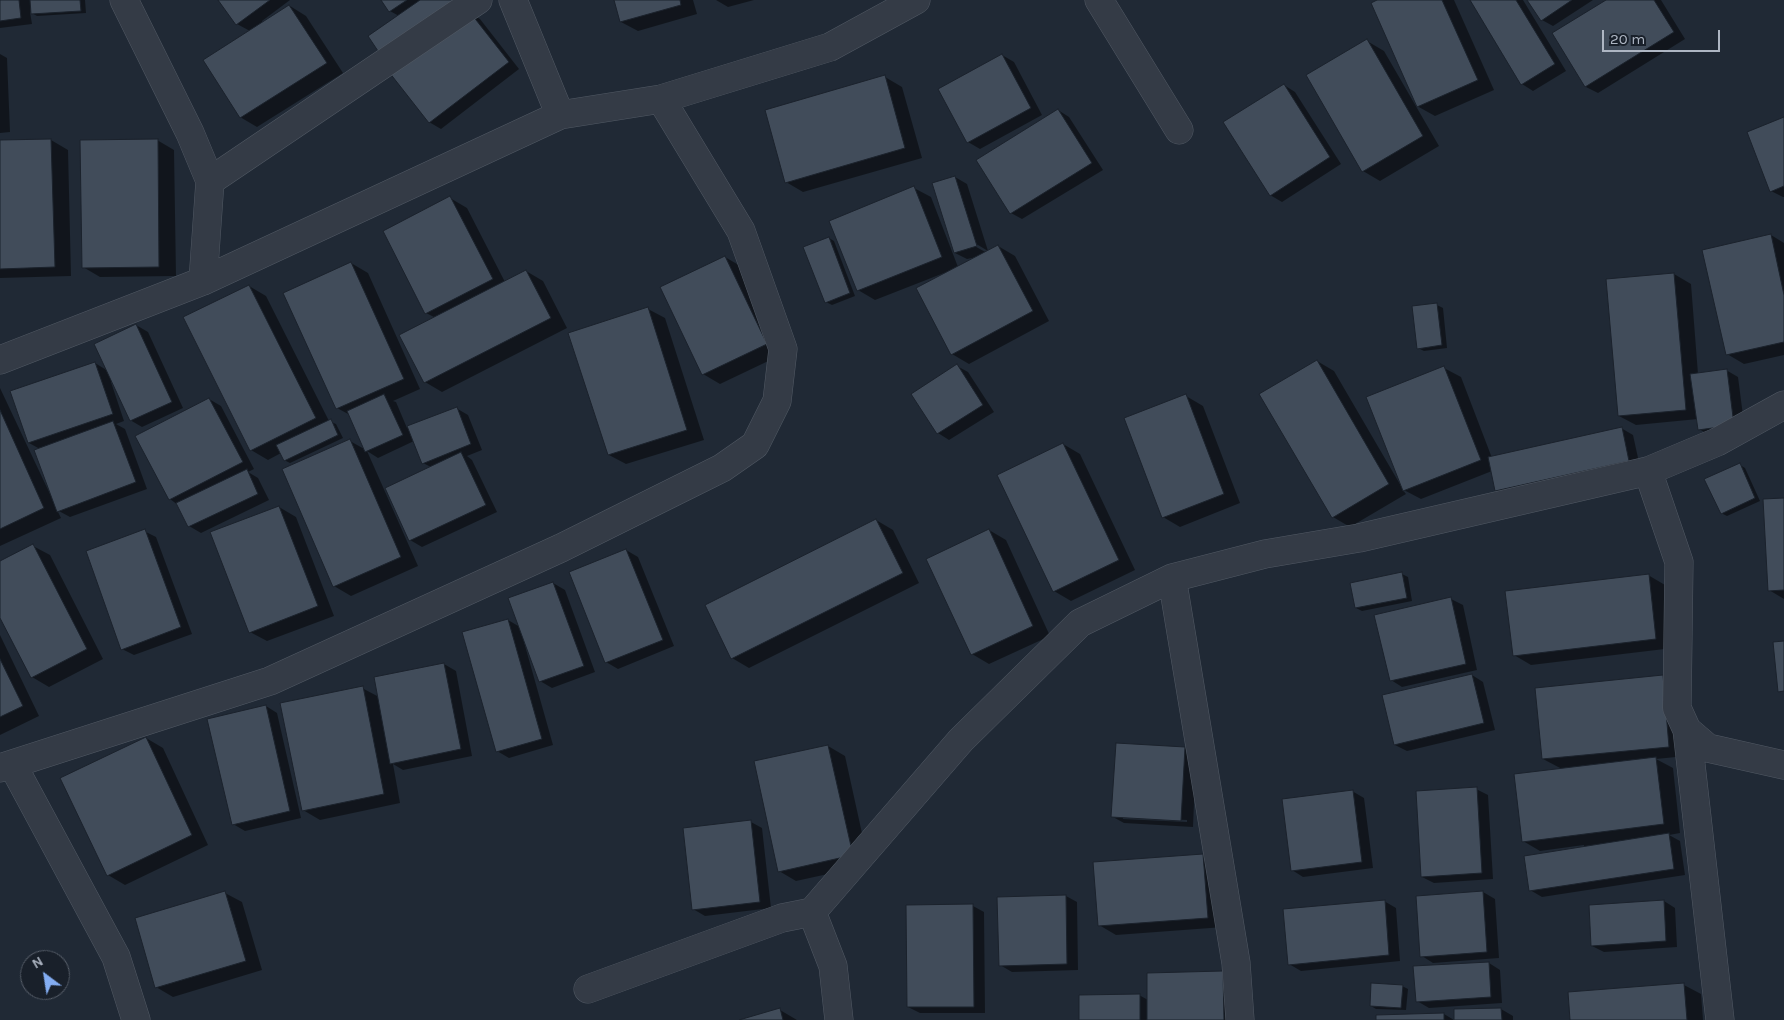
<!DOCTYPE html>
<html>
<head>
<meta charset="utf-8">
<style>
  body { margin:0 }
  #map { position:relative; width:1784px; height:1020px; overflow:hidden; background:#202935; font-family:Karla,sans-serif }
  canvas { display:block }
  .north { position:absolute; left:20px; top:950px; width:50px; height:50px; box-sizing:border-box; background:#19202a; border:1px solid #555c67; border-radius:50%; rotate:329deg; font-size:14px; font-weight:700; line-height:20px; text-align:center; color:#aeb6c3 }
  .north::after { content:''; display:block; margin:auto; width:18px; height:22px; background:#83adf2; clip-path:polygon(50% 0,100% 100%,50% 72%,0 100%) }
  .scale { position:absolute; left:1602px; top:30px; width:118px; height:22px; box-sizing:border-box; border:2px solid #aeb6c3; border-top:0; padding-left:6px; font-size:15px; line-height:18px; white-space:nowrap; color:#aeb6c3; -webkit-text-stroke:4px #19202a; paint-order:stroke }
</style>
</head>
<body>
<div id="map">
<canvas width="1784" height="1020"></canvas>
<div class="north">N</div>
<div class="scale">20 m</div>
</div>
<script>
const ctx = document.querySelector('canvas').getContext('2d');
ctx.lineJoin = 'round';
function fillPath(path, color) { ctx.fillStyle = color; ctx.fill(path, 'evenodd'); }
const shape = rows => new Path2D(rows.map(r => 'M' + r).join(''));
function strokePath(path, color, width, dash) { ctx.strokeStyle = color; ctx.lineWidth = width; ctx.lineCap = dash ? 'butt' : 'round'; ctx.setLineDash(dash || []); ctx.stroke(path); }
fillPath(shape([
  [0,0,85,0,86,13,37,16,30,12,32,24,0,28],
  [220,0,290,0,262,21,263,23,290,6,306,16,343,73,257,127,240,117,250,31,237,24],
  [382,0,474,0,468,12,480,19,519,69,441,129,429,122,399,16,390,11],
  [615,0,693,0,697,14,638,31,621,22],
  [716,0,754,0,728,7],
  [1380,0,1454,0,1494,90,1435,116,1417,106],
  [1471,0,1523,0,1566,71,1533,91,1522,84],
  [1529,0,1593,0,1553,26,1542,20],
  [1609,0,1661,0,1685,39,1598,93,1586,87,1554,34],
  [1367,41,1384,51,1439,146,1380,181,1363,171],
  [0,54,7,58,10,132,0,133],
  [1002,55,1014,62,1042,115,980,149,968,142],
  [885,77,902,87,922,158,803,192,786,182],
  [1284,85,1295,92,1341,164,1282,202,1270,195],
  [1058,110,1069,117,1103,170,1022,219,1011,213],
  [1784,118,1784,197,1783,197,1771,191],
  [51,140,68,150,71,276,0,278,0,142],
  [157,140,174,150,176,276,100,277,83,267],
  [955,177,967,184,988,251,973,242,971,244,987,253,998,246,1015,256,1049,321,969,364,952,354,944,273,875,300,858,290,914,188,931,197,958,267,977,257,967,259,955,253],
  [450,198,467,208,505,282,526,271,543,281,567,328,442,392,425,382,436,318,426,313],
  [1771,235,1784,243,1784,355,1744,364,1727,354],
  [829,238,834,241,855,296,832,305,826,302],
  [725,257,742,267,783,354,720,384,703,374],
  [351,263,368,273,420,389,393,401,396,402,407,428,456,408,468,415,482,450,467,456,472,460,497,512,422,547,410,540,386,488,431,467,423,463,414,441,378,458,367,451,418,566,351,596,334,586,350,441,366,450,350,415,337,408],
  [1674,274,1691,284,1698,374,1726,370,1738,377,1745,431,1711,436,1699,429,1698,419,1636,425,1619,416],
  [249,286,266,296,329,421,336,424,343,438,290,463,284,460,281,453,268,460,251,450],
  [1437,305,1443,308,1447,348,1424,351,1418,348],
  [648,309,665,318,704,440,626,464,609,455],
  [136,325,148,332,183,408,142,427,130,420,113,382,111,382,124,421,116,424,125,429,147,489,70,517,57,510,61,518,0,546,0,388,50,494,52,493,40,449,29,443,95,363,108,371],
  [1317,361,1334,371,1401,486,1444,368,1461,377,1492,458,1621,428,1633,435,1640,467,1508,497,1496,490,1492,471,1421,499,1402,489,1406,494,1350,527,1333,517],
  [957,366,968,372,994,412,949,440,938,433],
  [1186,396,1203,406,1240,503,1180,527,1163,517],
  [209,399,221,406,254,469,248,472,258,478,269,500,201,533,189,526,178,505,170,499],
  [1063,444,1080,454,1135,570,1071,601,1054,591],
  [1740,465,1745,468,1760,501,1727,516,1721,513],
  [1784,499,1784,599,1769,590],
  [279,507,296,517,334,616,267,641,250,632,212,533],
  [876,520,893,530,919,583,749,668,732,658],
  [989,530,1006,540,1050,636,989,664,972,654],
  [144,531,156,537,192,634,134,655,122,649],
  [33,546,50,555,103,659,49,687,32,677,0,616,0,562],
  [626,550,638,557,674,646,618,669,606,662],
  [1402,574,1408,577,1412,601,1362,611,1356,608],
  [1648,575,1665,585,1673,648,1531,665,1514,655],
  [553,583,565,590,595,672,552,688,540,681,526,641,524,642,553,745,509,758,497,751,508,620,520,627],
  [1451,599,1463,605,1477,670,1402,687,1391,680],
  [0,635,39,716,0,735],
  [444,664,456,671,472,756,403,770,393,764,400,803,320,820,303,810,362,688,379,697],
  [1472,675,1483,682,1495,730,1407,751,1395,745],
  [1663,677,1680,686,1686,756,1656,759,1673,768,1680,833,1669,835,1680,841,1685,875,1542,897,1530,890,1584,847,1584,845,1540,851,1523,841,1562,769,1543,759],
  [266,706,277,713,301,818,245,831,233,824],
  [146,738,163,748,208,845,125,885,108,875],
  [828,746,845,756,869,865,796,881,779,871],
  [1185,748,1196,755,1193,827,1124,823,1113,817],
  [1123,817,1187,820,1187,822,1123,819],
  [1476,789,1488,795,1493,879,1434,883,1422,877],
  [1352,791,1364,798,1373,868,1303,877,1292,870],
  [751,822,762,828,771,908,705,916,693,909],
  [1203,855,1220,865,1224,927,1116,935,1099,925],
  [1483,892,1495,899,1499,958,1433,963,1422,956],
  [225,893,242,902,262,970,173,997,156,987],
  [1066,896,1077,902,1078,970,1012,972,1000,965],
  [1384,901,1396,908,1400,961,1301,971,1289,964],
  [1664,901,1675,908,1677,947,1604,952,1592,946],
  [973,906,984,912,985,1013,920,1013,908,1007],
  [1489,963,1500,970,1502,1003,1429,1008,1417,1001],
  [1223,972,1240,1020,1080,1020,1139,995,1148,1000],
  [1684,985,1701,994,1703,1020,1571,1020],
  [1402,986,1408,989,1406,1010,1376,1009,1371,1006],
  [1501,1009,1513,1016,1513,1020,1455,1020,1455,1010],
  [780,1010,797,1020,744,1020],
  [1444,1014,1454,1020,1377,1020]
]), '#0007');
const building = shape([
  [0,0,19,0,21,18,0,21,0,0],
  [30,0,80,0,81,11,31,14,30,0],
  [218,0,270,0,236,25,218,0],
  [381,0,407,0,389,12,381,0],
  [420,0,465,0,382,57,368,36,420,0],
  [614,0,680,0,681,5,620,22,614,0],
  [1377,0,1442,0,1478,80,1417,107,1371,3,1377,0],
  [1470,0,1516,0,1555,64,1521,85,1470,0],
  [1527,0,1572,0,1541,21,1527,0],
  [1606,0,1654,0,1674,32,1585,87,1552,33,1606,0],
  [289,5,327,63,240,118,203,60,289,5],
  [469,11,509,62,429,123,389,72,469,11],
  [1367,39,1423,136,1362,172,1306,75,1367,39],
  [1002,54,1031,108,967,143,938,89,1002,54],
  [885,75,905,148,785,183,765,110,885,75],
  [1284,84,1330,157,1270,196,1223,122,1284,84],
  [1058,109,1092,163,1010,214,976,160,1058,109],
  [1784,117,1784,186,1770,192,1747,132,1784,117],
  [51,139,55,267,0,269,0,140,51,139],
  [158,139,159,267,82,268,80,140,158,139],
  [955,176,977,246,954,253,932,183,955,176],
  [914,186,942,257,857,291,829,221,914,186],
  [450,196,493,279,425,314,383,231,450,196],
  [1771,234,1784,295,1784,342,1726,355,1702,250,1771,234],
  [829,237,850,293,825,303,803,247,829,237],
  [998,245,1033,311,951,355,916,288,998,245],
  [725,256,767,344,702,375,660,287,725,256],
  [351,262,404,379,336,409,283,293,351,262],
  [526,270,551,318,424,383,399,335,526,270],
  [1674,273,1686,410,1618,416,1606,279,1674,273],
  [249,285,316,418,250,451,183,317,249,285],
  [1437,303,1442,345,1417,349,1412,306,1437,303],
  [648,307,687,430,608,455,568,333,648,307],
  [136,324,172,402,130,421,94,344,136,324],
  [1317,360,1389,484,1332,518,1259,394,1317,360],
  [95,362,113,414,28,443,10,391,95,362],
  [957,364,983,405,937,434,911,394,957,364],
  [1444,366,1481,460,1403,491,1366,397,1444,366],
  [1727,369,1734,425,1698,430,1690,374,1727,369],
  [384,394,403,435,365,452,347,411,384,394],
  [1186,394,1224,494,1162,518,1124,418,1186,394],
  [209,398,243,462,169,500,135,436,209,398],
  [457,407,471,444,422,464,407,426,457,407],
  [0,410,44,508,0,529,0,410],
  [331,419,338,435,284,461,276,445,331,419],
  [113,421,136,482,57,512,34,450,113,421],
  [1622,427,1629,461,1495,491,1488,457,1622,427],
  [350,439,401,557,333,587,282,469,350,439],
  [1063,443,1119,560,1053,592,997,475,1063,443],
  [461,452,486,505,409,541,385,488,461,452],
  [1740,463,1755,498,1721,514,1704,479,1740,463],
  [247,469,258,494,188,527,176,503,247,469],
  [1784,498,1784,590,1768,591,1763,499,1784,498],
  [279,506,318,606,249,633,210,532,279,506],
  [876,519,903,573,731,659,705,605,876,519],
  [145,529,181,627,121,650,86,551,145,529],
  [989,529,1033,626,971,655,926,559,989,529],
  [33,544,87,649,31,678,0,618,0,561,33,544],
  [626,549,663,640,605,663,569,572,626,549],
  [1402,572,1407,598,1355,608,1350,583,1402,572],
  [1649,574,1656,639,1513,656,1505,591,1649,574],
  [553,582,584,666,539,682,508,598,553,582],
  [1451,597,1466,664,1390,681,1374,615,1451,597],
  [508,619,542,739,496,752,462,632,508,619],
  [1784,641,1784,691,1778,692,1773,642,1784,641],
  [0,659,23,706,0,717,0,659],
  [444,663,461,749,390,764,374,677,444,663],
  [1472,674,1484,723,1394,745,1382,695,1472,674],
  [1663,675,1669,747,1542,759,1535,688,1663,675],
  [363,686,384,794,302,811,280,703,363,686],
  [266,705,290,811,232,825,207,719,266,705],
  [146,737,192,835,107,876,60,778,146,737],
  [1116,743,1185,747,1181,821,1111,817,1116,743],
  [828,745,853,855,778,872,754,761,828,745],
  [1656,757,1664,824,1522,842,1514,774,1656,757],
  [1477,787,1482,873,1421,877,1416,791,1477,787],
  [1353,790,1362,862,1291,871,1282,799,1353,790],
  [751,820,760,902,692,910,683,828,751,820],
  [1669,833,1674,869,1529,891,1524,856,1669,833],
  [1203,854,1208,918,1098,926,1093,862,1203,854],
  [225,891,246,961,155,988,135,918,225,891],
  [1483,891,1487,952,1420,957,1416,896,1483,891],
  [1066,895,1067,964,999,966,997,897,1066,895],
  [1385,900,1389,955,1288,965,1283,909,1385,900],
  [1664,900,1666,941,1591,946,1589,905,1664,900],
  [973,904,974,1007,907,1007,906,905,973,904],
  [1489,962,1491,997,1416,1002,1413,966,1489,962],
  [1223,971,1224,1020,1147,1020,1147,973,1223,971],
  [1371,983,1403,985,1401,1008,1370,1006,1371,983],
  [1684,983,1687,1020,1570,1020,1568,992,1684,983],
  [1140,994,1140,1020,1079,1020,1079,995,1140,994],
  [780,1008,783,1020,739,1020,780,1008],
  [1501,1008,1502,1020,1454,1020,1454,1009,1501,1008],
  [1444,1013,1444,1020,1376,1020,1376,1015,1444,1013]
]);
fillPath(building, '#414c5a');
strokePath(building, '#1b222c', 1);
const street = shape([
  [124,0,190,133,210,181,203,281],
  [513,0,560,115],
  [1099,0,1179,130],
  [210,181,478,0],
  [0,360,203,281,560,115,661,99,830,47,916,0],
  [1648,471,1679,562,1677,708,1687,730,1720,1020],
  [1172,578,1236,963,1240,1020],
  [1687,730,1708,748,1784,765],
  [12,764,116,957,136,1020],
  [0,768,270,681,561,548,722,468,755,445,777,401,783,349,741,231,661,99],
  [812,912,961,740,1080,623,1172,578,1265,554,1359,538,1648,471,1717,442,1784,405],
  [588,989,782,918,812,912,833,966,839,1020]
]);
strokePath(street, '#515964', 29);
strokePath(street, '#343b46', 28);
</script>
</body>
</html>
